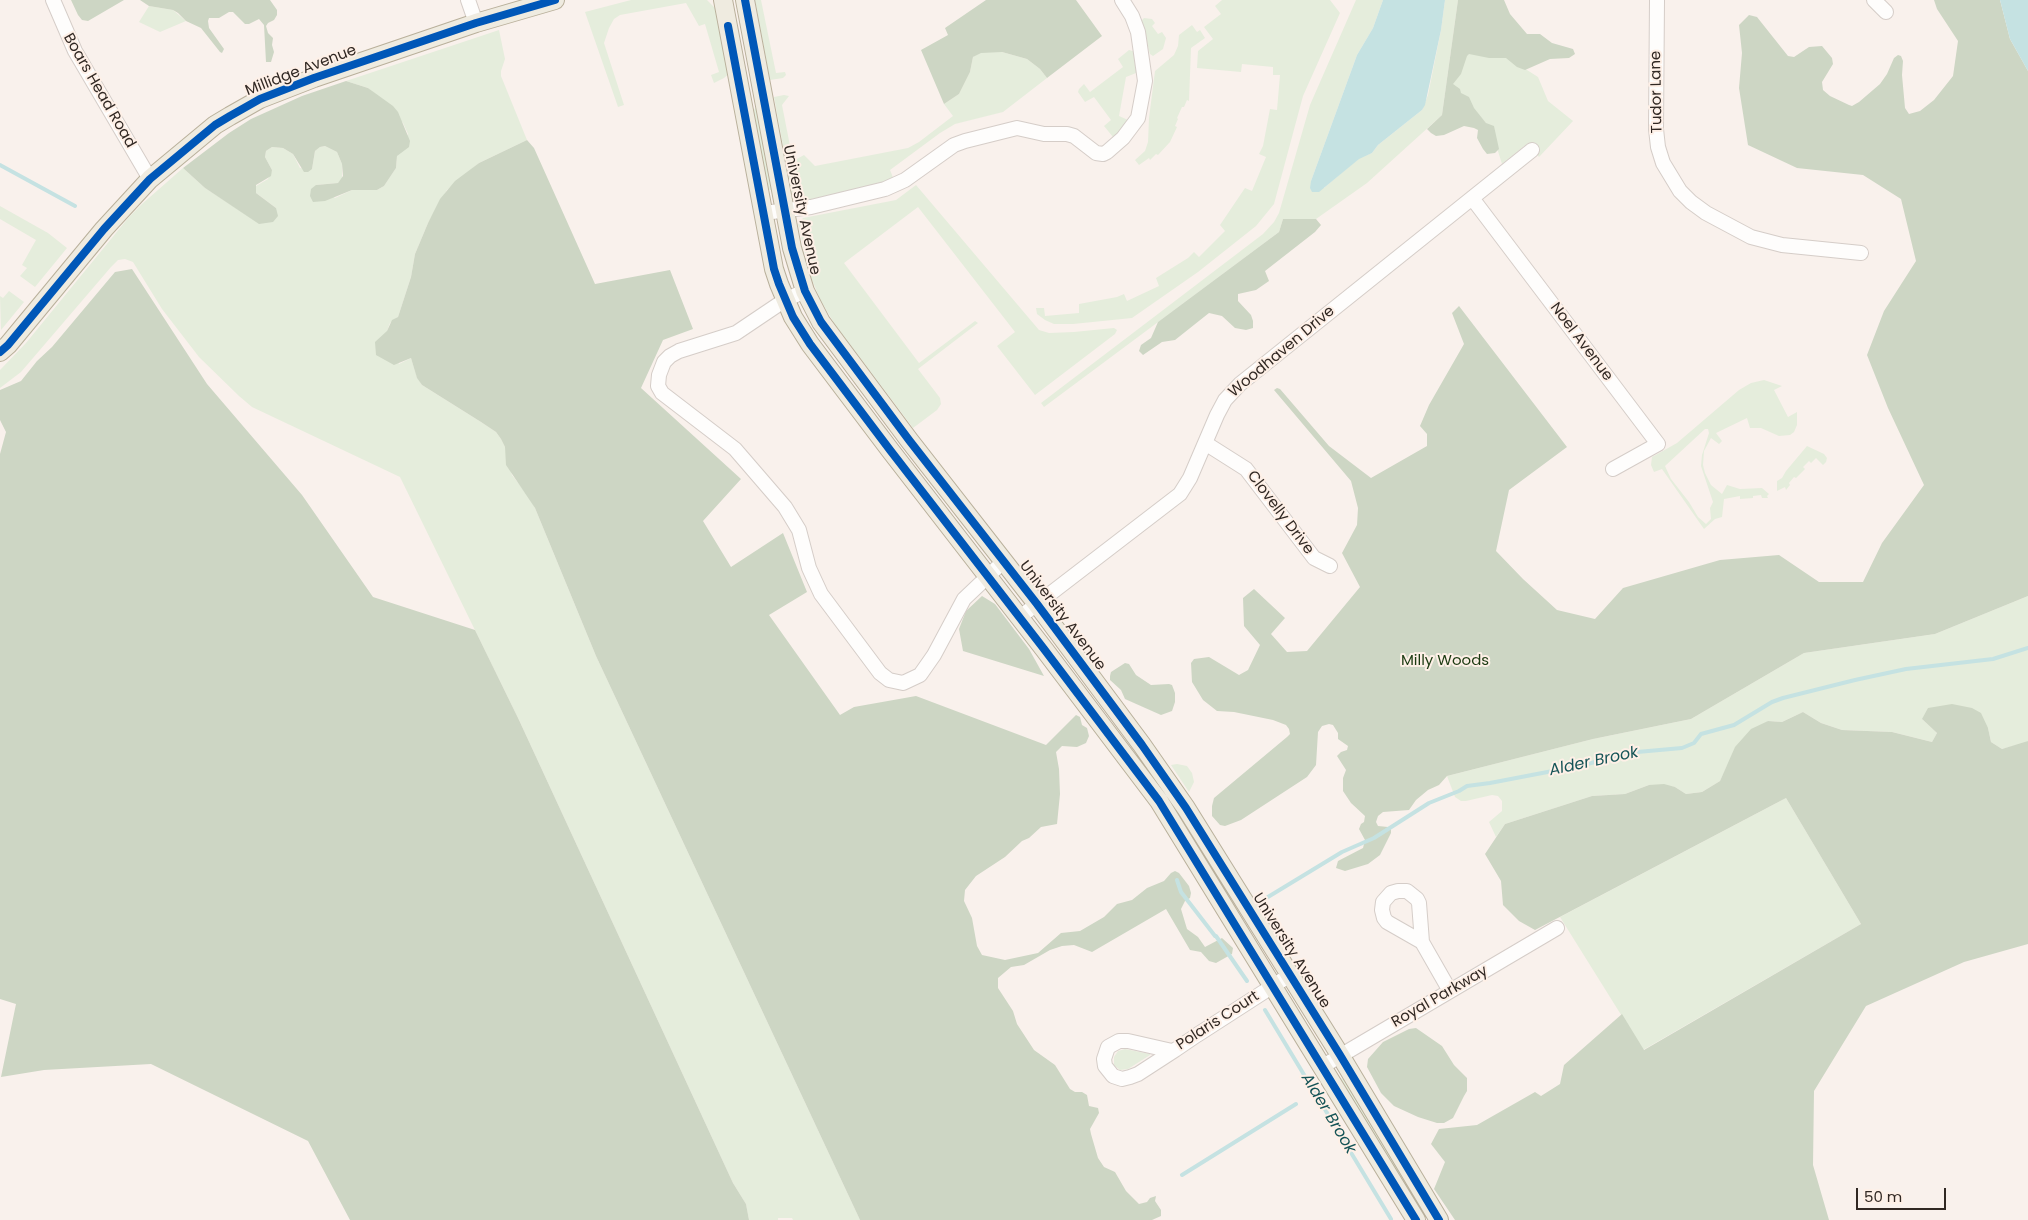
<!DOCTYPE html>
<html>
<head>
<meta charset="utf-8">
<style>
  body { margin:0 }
  #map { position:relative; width:2028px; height:1220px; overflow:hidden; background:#f9f1ec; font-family:Poppins,sans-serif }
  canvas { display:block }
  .scale { position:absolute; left:1856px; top:1188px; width:90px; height:22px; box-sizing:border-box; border:2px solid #312823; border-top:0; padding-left:6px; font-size:15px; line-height:18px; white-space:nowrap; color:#312823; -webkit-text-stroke:4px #fef0e7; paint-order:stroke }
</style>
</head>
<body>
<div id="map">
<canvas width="2028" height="1220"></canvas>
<div class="scale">50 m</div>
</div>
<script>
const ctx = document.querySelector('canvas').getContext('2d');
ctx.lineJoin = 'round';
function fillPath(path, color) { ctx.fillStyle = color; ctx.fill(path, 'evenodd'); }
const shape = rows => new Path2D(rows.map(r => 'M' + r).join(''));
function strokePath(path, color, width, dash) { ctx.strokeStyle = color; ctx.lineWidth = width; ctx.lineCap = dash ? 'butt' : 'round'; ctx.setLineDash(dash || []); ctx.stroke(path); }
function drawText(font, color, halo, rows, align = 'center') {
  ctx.font = font + ' Poppins,sans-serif'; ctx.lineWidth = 4; ctx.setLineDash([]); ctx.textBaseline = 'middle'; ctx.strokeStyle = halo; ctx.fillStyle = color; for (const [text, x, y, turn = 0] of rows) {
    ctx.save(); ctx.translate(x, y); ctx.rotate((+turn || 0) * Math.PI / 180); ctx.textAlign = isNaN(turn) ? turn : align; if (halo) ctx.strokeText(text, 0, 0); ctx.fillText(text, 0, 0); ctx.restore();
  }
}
fillPath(shape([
  [631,0,707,0,717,10,732,71,724,78,714,83,711,75,719,72,705,24,699,26,686,3,620,15,614,19,609,28,604,43,624,105,618,107,585,12],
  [755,0,761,0,776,73,785,72,786,75,783,78,770,80],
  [1222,0,1330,0,1340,13,1303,96,1274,204,1256,226,1198,272,1132,318,1073,324,1054,324,1045,320,1037,314,1036,308,1044,308,1045,316,1079,313,1079,304,1117,297,1124,294,1127,301,1159,286,1156,278,1188,258,1194,252,1199,257,1225,231,1220,225,1245,188,1252,191,1266,157,1259,154,1263,146,1270,109,1277,110,1280,75,1273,75,1273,67,1242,64,1241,72,1197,68,1198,51,1213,39,1204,27,1221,14,1215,6],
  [1356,0,1383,0,1373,28,1357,55,1311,181,1324,188,1359,158,1372,153,1378,145,1422,110,1428,95,1441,30,1445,0,1458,0,1442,115,1367,183,1316,219,1283,219,1279,232,1044,407,1041,403,1263,234,1274,222,1279,213,1310,105],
  [149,6,173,10,186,21,160,32,139,22],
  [1144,18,1152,19,1155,23,1152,26,1158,34,1162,32,1166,38,1163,49,1153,56,1150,54,1141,21],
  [1192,25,1197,32,1200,30,1205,38,1191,48,1189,101,1187,100,1184,107,1182,107,1177,118,1178,119,1175,126,1177,127,1170,142,1158,155,1156,154,1150,160,1149,158,1139,165,1135,160,1145,151,1148,142,1149,118,1155,71,1174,55,1178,46,1179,35],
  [499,30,505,59,501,71,501,76,527,140,479,163,447,190,428,223,415,254,411,277,398,317,390,323,387,331,399,364,411,358,417,377,422,385,481,422,496,432,501,439,505,447,512,475,529,497,535,508,596,656,860,1220,793,1220,792,1218,778,1218,778,1220,749,1220,746,1204,733,1183,519,720,400,477,252,407,239,396,199,357,162,309,133,262,125,259,118,260,111,267,21,372,0,388,0,370,26,343,129,217,142,204,183,168,205,188,259,223,276,208,256,193,256,186,268,179,272,170,265,157,266,151,272,147,283,148,293,154,300,168,312,169,315,151,320,147,325,146,337,152,342,164,342,179,338,183,316,185,335,198,352,190,377,190,384,186,396,168,397,156,408,134,403,123,381,99,368,88,346,81],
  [1129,50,1136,52,1136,73,1126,77,1119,116,1128,120,1116,137,1113,137,1104,126,1111,120,1094,97,1085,102,1078,92,1079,89,1084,84,1090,92,1123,67,1118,59],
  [1468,51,1505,56,1538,77,1548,101,1573,121,1539,157,1527,144,1502,164,1491,129,1451,83],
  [981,52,1002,52,1027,59,1040,69,1047,78,1003,112,955,124,940,133,890,170,894,180,890,183,802,201,793,200,774,97,784,95,789,96,782,105,792,156,795,160,804,155,815,166,908,148,919,142,953,116,944,104,959,94,970,72,973,57],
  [757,105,772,190,770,190,768,189,754,119,754,110],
  [916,185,1039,330,1049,333,1074,332,1114,328,1117,330,1115,334,1035,395,997,346,1015,332,918,207,844,263,919,363,975,321,978,323,918,369,940,398,941,404,937,410,913,428,834,323,820,299,810,275,798,224,803,218,896,200],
  [0,206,48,233,67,248,35,287,20,276,27,268,22,265,36,240,0,219],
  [9,291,24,302,1,330,0,296,3,298],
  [1764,380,1782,386,1774,390,1788,417,1797,412,1797,425,1794,432,1790,435,1779,436,1761,428,1750,428,1747,418,1716,433,1722,441,1719,444,1711,438,1704,451,1703,465,1705,473,1711,485,1722,494,1727,485,1740,489,1762,488,1769,494,1767,496,1768,498,1762,498,1761,495,1753,496,1753,498,1740,499,1740,496,1724,499,1722,517,1715,519,1704,529,1662,469,1654,472,1651,465,1652,457,1677,443,1739,390,1751,383],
  [1705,429,1708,429,1709,433,1702,455,1701,466,1713,502,1710,508,1711,519,1706,524,1698,517,1689,502,1671,479,1665,466],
  [1807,446,1824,454,1827,458,1826,462,1823,465,1816,458,1811,463,1809,461,1803,467,1805,469,1796,478,1794,477,1789,483,1790,485,1786,490,1785,487,1777,491,1777,481,1782,478,1786,471],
  [2028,596,2028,741,2025,743,2002,749,1991,742,1988,728,1922,719,1937,733,1932,742,1892,732,1842,730,1821,723,1803,712,1782,722,1768,721,1727,766,1720,781,1702,792,1686,794,1675,787,1649,785,1625,794,1592,796,1505,824,1496,837,1489,822,1502,811,1502,801,1498,796,1492,795,1466,801,1461,801,1455,797,1447,776,1593,739,1691,719,1804,653,1935,634],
  [1177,764,1187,766,1192,773,1194,782,1189,792,1171,765],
  [1786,798,1861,924,1643,1050,1560,917],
  [1125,1049,1150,1054,1150,1055,1128,1069,1120,1070,1114,1065,1114,1057,1118,1051],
  [1341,1078,1345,1080,1417,1200,1416,1201,1414,1202,1340,1081]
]), '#e5eddc');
fillPath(shape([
  [71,0,124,0,88,21,82,20,78,15],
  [140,0,270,0,277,10,277,15,274,20,268,23,266,26,268,33,273,38,272,45,274,52,271,62,266,62,264,25,259,19,249,24,245,24,233,12,229,12,219,18,209,18,208,21,209,28,224,49,222,53,220,52,201,28,186,21,178,13,173,10,149,6],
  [986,0,1076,0,1102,36,1047,78,1040,69,1027,59,1002,52,981,53,973,57,970,72,959,94,944,104,921,50,948,35,945,28],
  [1458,0,1504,0,1510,14,1527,34,1540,34,1552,43,1573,49,1575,54,1569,58,1550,59,1525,70,1517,67,1506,58,1489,58,1469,54,1467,56,1461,74,1453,84,1460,89,1461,93,1469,97,1474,108,1486,123,1494,126,1499,149,1495,153,1487,154,1483,149,1477,138,1478,130,1474,128,1464,126,1444,135,1436,136,1431,133,1427,129,1442,115],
  [1934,0,2000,0,2010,39,2028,71,2028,596,1935,634,1804,653,1691,719,1593,739,1447,776,1439,785,1428,790,1416,800,1409,810,1383,812,1378,816,1376,822,1378,826,1388,827,1391,829,1391,833,1380,855,1368,864,1345,871,1336,868,1338,861,1363,848,1365,840,1359,829,1361,824,1364,822,1365,816,1351,803,1343,791,1343,778,1346,770,1337,756,1341,752,1347,750,1348,746,1338,739,1338,733,1333,725,1329,724,1322,726,1318,732,1316,765,1307,777,1241,820,1225,826,1220,825,1212,816,1212,806,1214,798,1287,737,1290,734,1289,729,1286,725,1273,720,1234,712,1217,711,1203,700,1192,682,1191,663,1194,659,1209,657,1239,675,1248,670,1260,645,1244,626,1243,598,1254,589,1285,618,1271,634,1287,652,1307,651,1360,587,1342,553,1357,525,1358,508,1351,481,1274,390,1277,388,1280,389,1329,446,1371,478,1427,446,1427,434,1420,426,1429,405,1464,344,1452,313,1459,306,1567,447,1509,490,1496,551,1523,579,1557,610,1595,619,1623,588,1720,560,1779,555,1819,582,1863,582,1882,543,1924,485,1888,408,1867,355,1884,311,1916,261,1901,199,1863,175,1797,168,1748,145,1739,88,1742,53,1739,25,1749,15,1757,17,1788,56,1794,57,1809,47,1822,46,1832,58,1833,64,1822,82,1823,90,1830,96,1849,105,1852,106,1859,102,1880,84,1887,74,1894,58,1898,55,1901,56,1903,61,1902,75,1905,108,1909,114,1920,111,1934,100,1953,76,1958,41,1937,9],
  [346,81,368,88,393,106,398,112,410,141,409,147,397,156,396,168,384,186,377,190,352,190,325,201,313,202,310,196,311,189,316,185,338,183,343,176,342,164,337,152,325,146,320,147,315,151,312,169,308,172,304,172,293,154,283,148,272,147,266,151,265,157,272,170,271,176,256,185,256,193,276,208,278,216,273,222,259,224,205,188,183,168,229,133,251,119,302,96],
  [527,140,534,148,595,284,670,270,693,329,663,340,641,388,741,479,703,521,731,567,783,533,807,592,769,615,840,715,854,707,916,696,1046,745,1076,715,1080,717,1082,725,1087,728,1089,736,1086,743,1077,747,1062,746,1056,752,1059,769,1060,794,1057,824,1041,827,1029,838,1022,841,1005,857,976,876,965,890,964,901,972,918,977,946,982,955,1005,960,1038,953,1061,933,1080,931,1104,917,1117,904,1132,900,1147,888,1164,881,1171,873,1175,871,1179,873,1189,886,1191,893,1190,898,1185,901,1181,909,1187,929,1198,937,1205,947,1222,938,1233,948,1232,954,1216,963,1209,961,1201,952,1190,950,1166,909,1092,952,1074,945,1062,946,1050,950,1024,965,1011,967,998,978,998,988,1013,1011,1017,1024,1034,1050,1055,1065,1070,1089,1075,1092,1082,1092,1087,1095,1089,1106,1098,1108,1099,1113,1090,1129,1091,1134,1098,1158,1104,1167,1115,1172,1126,1191,1139,1204,1147,1202,1150,1198,1156,1196,1155,1201,1161,1210,1161,1216,1152,1220,860,1220,596,656,535,508,506,465,505,447,501,439,496,432,481,422,422,385,417,378,411,358,394,365,376,355,375,342,387,331,392,320,398,317,411,277,415,254,428,223,440,199,455,181,479,163],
  [1283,219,1316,219,1321,225,1315,232,1265,271,1269,281,1256,290,1238,294,1238,301,1251,315,1253,321,1253,328,1246,330,1235,328,1222,316,1209,313,1175,340,1162,342,1143,355,1139,351,1141,345,1151,338,1158,322,1279,232],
  [132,269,207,384,302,495,373,597,475,630,519,720,733,1183,746,1204,749,1220,350,1220,308,1141,151,1064,44,1070,1,1077,16,1004,0,999,0,454,6,432,0,420,0,390,21,381,37,361,52,347,115,272],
  [982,596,995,604,1029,649,1044,676,963,651,959,629,966,611],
  [1125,663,1129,664,1136,675,1151,685,1169,684,1172,685,1175,693,1175,702,1172,711,1161,715,1125,699,1121,690,1110,680,1110,676,1111,672],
  [1952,704,1972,708,1981,713,1988,728,1991,742,2002,749,2028,741,2028,944,1964,962,1866,1006,1814,1091,1813,1165,1829,1220,1455,1220,1434,1189,1445,1162,1431,1144,1439,1129,1477,1125,1535,1092,1541,1096,1560,1084,1564,1065,1622,1014,1644,1050,1861,924,1786,798,1535,930,1519,921,1503,905,1501,881,1485,854,1505,824,1592,796,1625,794,1649,785,1664,784,1675,787,1686,794,1702,792,1720,781,1735,747,1751,729,1768,721,1782,722,1803,712,1821,723,1842,730,1892,732,1932,742,1937,733,1922,719,1928,708],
  [1416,1028,1442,1046,1454,1065,1467,1078,1467,1091,1464,1096,1453,1118,1444,1123,1437,1123,1418,1117,1394,1106,1381,1093,1367,1067,1368,1059,1383,1042,1409,1029]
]), '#cdd6c4');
fillPath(shape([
  [1383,0,1445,0,1441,30,1425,105,1422,110,1378,145,1372,153,1359,159,1319,192,1312,192,1310,188,1311,181,1357,55,1373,28],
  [2000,0,2028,0,2028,71,2010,39]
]), '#c5e2e2');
strokePath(shape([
  [0,165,75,206],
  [1177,880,1181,892,1215,936],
  [1263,900,1342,852,1374,838,1429,803,1459,791,1467,786,1490,783,1584,765,1626,753,1682,748,1694,743,1701,734,1734,725,1772,702,1783,698,1855,680,1906,669,1993,659,2028,648],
  [1216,936,1247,981],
  [1265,1010,1391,1219],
  [1182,1175,1296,1104]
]), '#c5e2e2', 4);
const minor = shape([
  [53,0,75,51,150,179],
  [468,0,476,23],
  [1657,0,1656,129,1658,147,1663,163,1680,191,1691,202,1706,213,1751,237,1782,245,1861,253],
  [1874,0,1886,12],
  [1472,198,1658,444,1613,469],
  [764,213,811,207,885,189,905,180,954,145,965,141,1017,128,1044,134,1067,134,1074,136,1096,153,1103,154,1107,152,1123,138,1138,118,1145,81,1138,32,1132,16,1122,0],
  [805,291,785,300,736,333,679,351,670,356,664,362,659,375,658,386,662,393,735,449,785,507,799,530,809,568,821,594,880,673,889,680,903,683,920,675,934,655,964,599,1004,561],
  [1205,443,1246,469,1314,558,1330,566],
  [1020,617,1180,494,1190,478,1217,415,1225,400,1240,384,1532,150],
  [1422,942,1387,922,1384,918,1382,910,1383,902,1391,893,1398,891,1407,891,1417,899,1419,903,1422,942,1450,991],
  [1172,1051,1128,1041,1119,1041,1108,1047,1104,1059,1105,1066,1113,1076,1122,1079,1130,1077,1138,1074,1175,1050,1197,1035,1290,975],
  [1323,1066,1557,928]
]);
const major = shape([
  [723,0,774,269,779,284,793,317,810,344,890,450,1044,649,1159,801,1416,1220],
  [745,0,792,248,805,291,821,322,909,440,1037,604,1142,745,1186,808,1340,1055,1439,1220],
  [0,352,8,345,104,229,150,179,215,125,230,116,260,99,314,78,476,23,555,0]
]);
strokePath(minor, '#d5cdc8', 16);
strokePath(major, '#b9b09b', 20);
strokePath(minor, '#fefdfc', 14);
strokePath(major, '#efebe0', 18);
strokePath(shape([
  [745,0,792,248,805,291,821,322,909,440,1037,604,1142,745,1186,808,1340,1055,1439,1220],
  [728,26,774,269,779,284,793,317,810,344,890,450,1044,649,1159,801,1416,1220],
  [0,352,8,345,104,229,150,179,215,125,230,116,260,99,314,78,476,23,555,0]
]), '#0057b8', 8);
drawText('15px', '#312823', '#fef0e7', [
  ["Millidge Avenue",301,71,-21],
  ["Boars Head Road",99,91,60],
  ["Tudor Lane",1657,92,-91],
  ["University Avenue",801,210,78],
  ["Noel Avenue",1581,342,53],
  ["Woodhaven Drive",1282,352,-40],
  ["Clovelly Drive",1280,513,53],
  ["University Avenue",1062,616,53],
  ["University Avenue",1291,951,58],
  ["Royal Parkway",1440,997,-30],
  ["Polaris Court",1218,1021,-33]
]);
drawText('15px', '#1c3b12', '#fef0e7', [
  ["Milly Woods",1445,661]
]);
drawText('italic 16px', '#155457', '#fef0e7', [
  ["Alder Brook",1594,762,-12],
  ["Alder Brook",1328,1114,59]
]);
</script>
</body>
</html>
